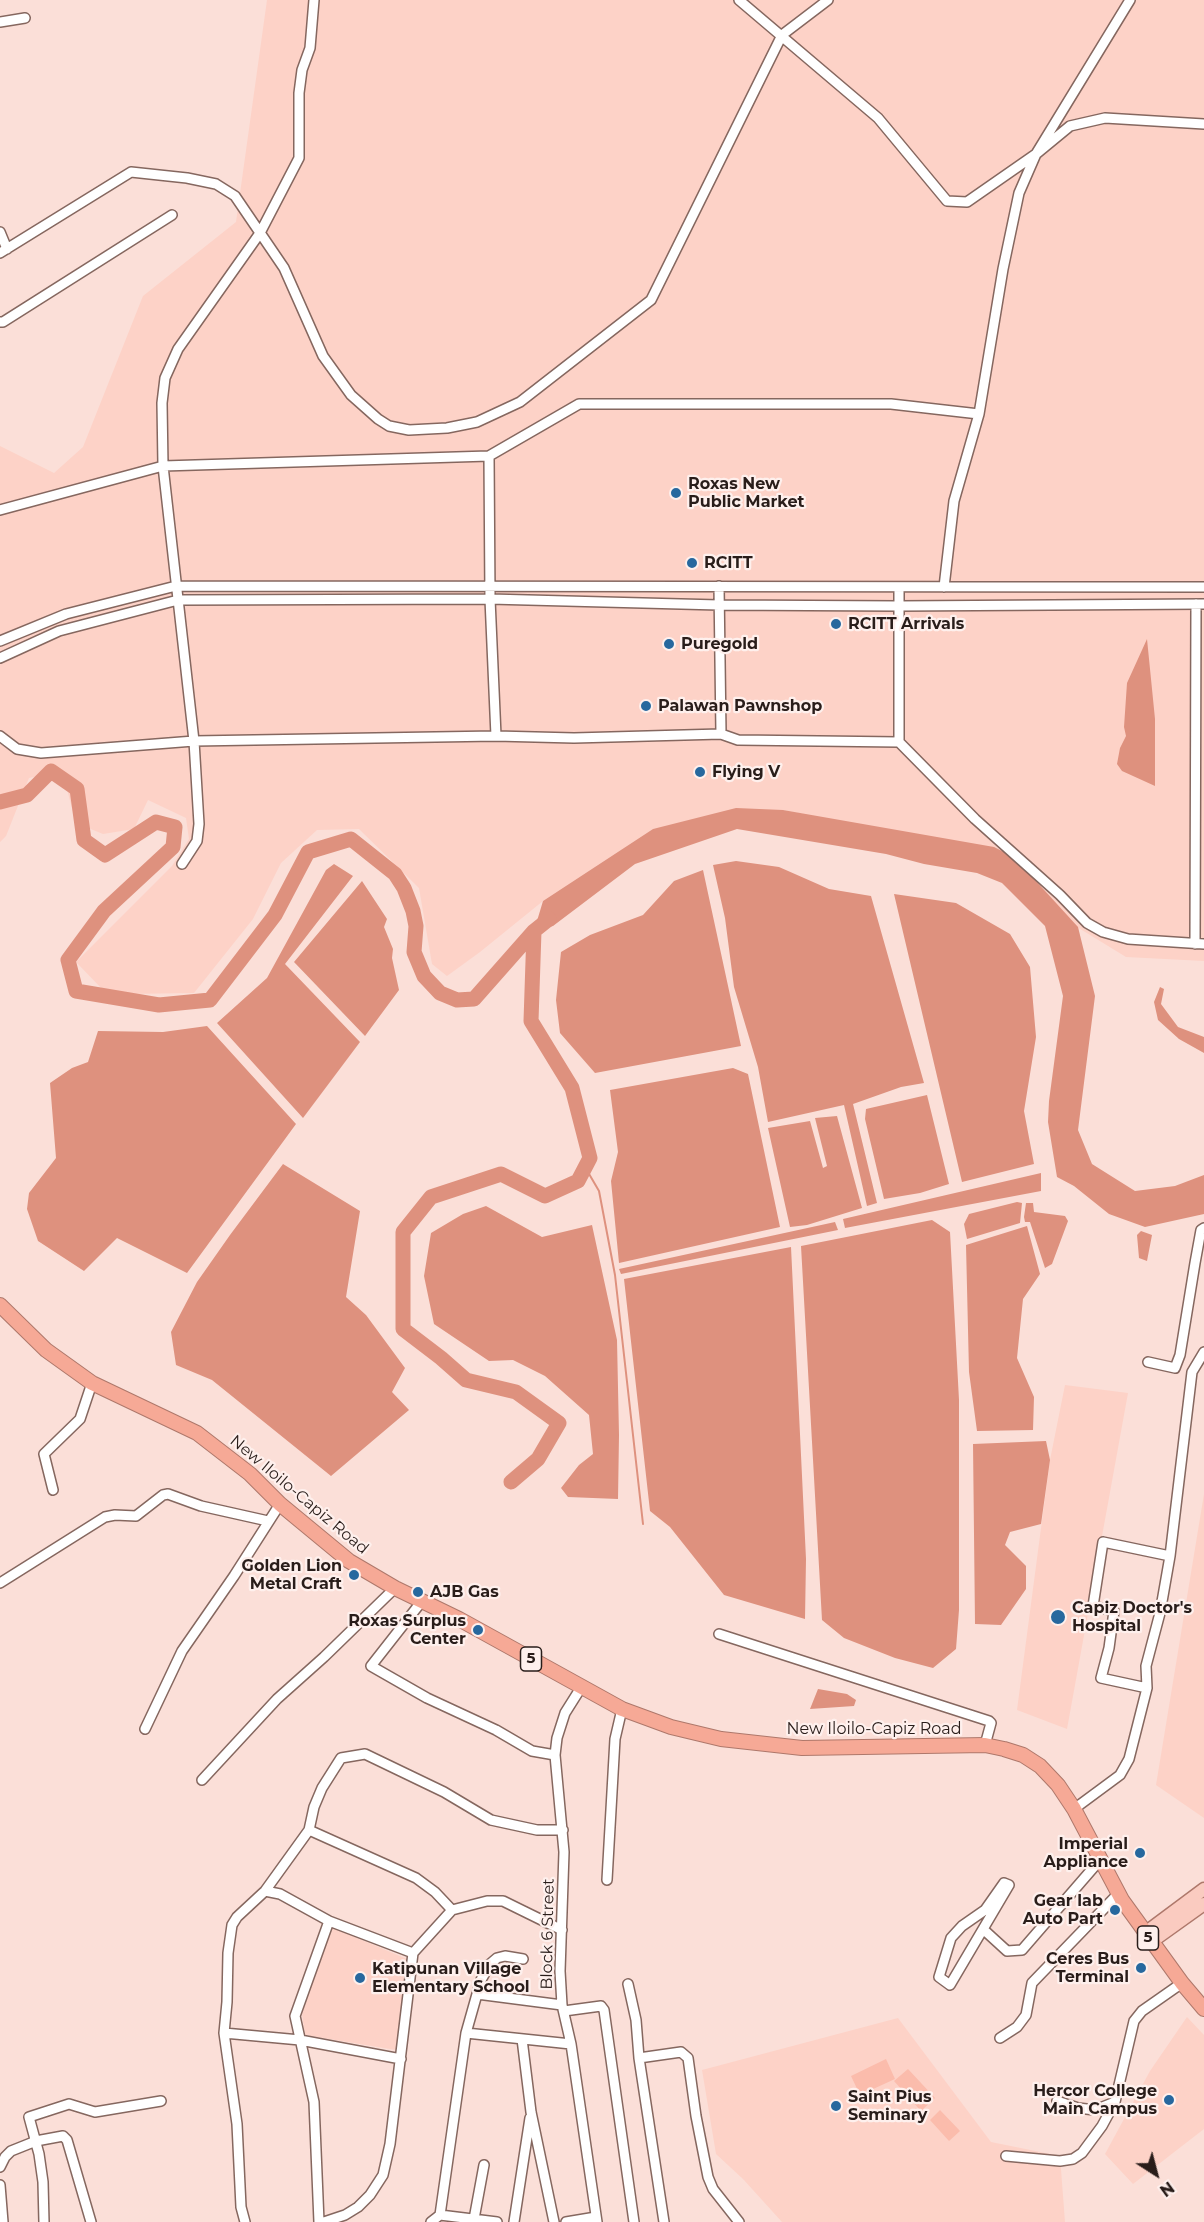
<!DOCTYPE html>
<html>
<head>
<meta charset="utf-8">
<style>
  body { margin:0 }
  #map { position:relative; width:1204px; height:2222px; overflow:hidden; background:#fbdfd8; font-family:Montserrat,sans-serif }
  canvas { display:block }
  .north { position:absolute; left:1126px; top:2144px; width:60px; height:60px; -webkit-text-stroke:4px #fef0ed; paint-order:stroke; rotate:144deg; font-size:16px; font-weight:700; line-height:24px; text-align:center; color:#291d1a }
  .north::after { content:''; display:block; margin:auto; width:21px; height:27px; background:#291d1a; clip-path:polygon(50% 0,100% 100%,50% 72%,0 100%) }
</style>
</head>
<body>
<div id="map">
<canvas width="1204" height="2222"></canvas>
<div class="north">N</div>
</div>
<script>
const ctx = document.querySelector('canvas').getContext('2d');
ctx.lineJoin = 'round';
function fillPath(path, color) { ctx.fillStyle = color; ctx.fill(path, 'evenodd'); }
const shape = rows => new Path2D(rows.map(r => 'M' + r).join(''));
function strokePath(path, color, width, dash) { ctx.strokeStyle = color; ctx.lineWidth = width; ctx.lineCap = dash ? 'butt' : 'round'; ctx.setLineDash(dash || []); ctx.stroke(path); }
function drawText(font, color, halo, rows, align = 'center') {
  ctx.font = font + ' Montserrat,sans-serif'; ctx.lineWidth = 4.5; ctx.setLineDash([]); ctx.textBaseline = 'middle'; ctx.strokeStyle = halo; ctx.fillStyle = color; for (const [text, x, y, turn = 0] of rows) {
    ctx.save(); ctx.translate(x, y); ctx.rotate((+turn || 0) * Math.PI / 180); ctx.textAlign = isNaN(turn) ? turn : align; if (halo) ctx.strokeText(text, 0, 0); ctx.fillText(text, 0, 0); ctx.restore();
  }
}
fillPath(shape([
  [267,0,1204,0,1204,961,1126,957,1077,927,1014,857,783,810,653,829,543,901,480,952,447,976,432,964,419,888,359,829,317,830,281,863,253,919,194,993,128,994,104,991,76,962,172,866,189,839,186,818,148,800,134,829,103,834,76,823,62,771,29,778,6,836,0,842,0,446,54,473,83,447,143,296,236,222],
  [1065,1385,1128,1393,1067,1729,1017,1710,1050,1460],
  [1204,1494,1204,1818,1156,1785],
  [331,1927,407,1959,396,2050,305,2035,302,2014],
  [1187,2017,1204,2035,1204,2129,1133,2184,1105,2154,1150,2071],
  [898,2018,991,2142,1060,2156,1065,2222,782,2222,743,2179,716,2154,702,2070]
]), '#fdd2c7');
fillPath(shape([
  [886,2059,895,2079,860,2095,851,2076],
  [908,2069,935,2098,921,2111,894,2081],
  [940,2110,960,2131,949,2141,930,2120]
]), '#fbbcac');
fillPath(shape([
  [1147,639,1155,719,1155,786,1122,771,1117,764,1120,748,1126,736,1124,727,1127,683],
  [736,808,783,810,994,847,1014,857,1078,927,1095,996,1078,1130,1092,1164,1135,1191,1175,1186,1204,1175,1204,1214,1145,1227,1109,1214,1074,1186,1057,1177,1048,1122,1049,1101,1063,996,1045,926,1002,883,977,873,924,864,886,854,737,829,635,864,553,926,534,931,543,901,653,829],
  [736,861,779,867,829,889,871,896,924,1083,901,1087,853,1104,877,1203,867,1206,844,1105,768,1122,758,1067,734,987,725,918,713,865],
  [334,864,353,876,285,964,360,1042,303,1118,217,1023,267,978,326,870],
  [703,870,741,1046,595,1073,560,1033,556,1000,561,952,590,935,643,915,674,881],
  [362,881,387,919,384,927,393,949,392,958,399,990,365,1036,294,962],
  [894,894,956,903,1010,934,1030,967,1036,1037,1024,1111,1034,1164,962,1182],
  [1160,987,1164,989,1161,1004,1178,1027,1204,1037,1204,1053,1179,1039,1158,1020,1154,1002],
  [207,1026,296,1124,187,1273,117,1238,84,1271,38,1241,27,1209,29,1193,56,1158,50,1083,72,1068,88,1062,98,1031,163,1032],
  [733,1068,748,1074,780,1227,619,1263,611,1181,618,1152,610,1090],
  [927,1095,949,1184,920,1193,884,1199,865,1119,866,1109],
  [837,1116,862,1208,807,1225,790,1227,768,1128,810,1121,823,1168,827,1166,815,1118],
  [283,1164,360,1211,346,1297,366,1315,405,1368,392,1392,409,1410,331,1476,212,1380,176,1365,171,1332,197,1282,230,1235],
  [1041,1173,1041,1191,845,1228,843,1219],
  [1017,1202,1022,1203,1020,1223,967,1239,964,1224,969,1214],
  [1026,1203,1033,1203,1034,1212,1065,1216,1068,1221,1052,1264,1045,1268,1030,1222,1025,1222,1024,1217],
  [486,1206,542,1237,592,1225,617,1340,619,1435,618,1499,568,1497,561,1488,579,1465,593,1454,589,1415,545,1376,513,1360,489,1361,434,1324,424,1276,431,1233,463,1214],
  [932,1220,950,1232,959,1400,959,1610,956,1649,933,1668,895,1658,844,1638,822,1620,801,1246],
  [835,1222,838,1230,621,1274,619,1269],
  [1027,1226,1040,1274,1023,1299,1017,1358,1034,1397,1033,1430,977,1431,969,1372,966,1245],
  [1141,1231,1152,1235,1147,1261,1139,1258,1137,1235],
  [791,1247,806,1559,805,1619,724,1595,670,1527,650,1511,624,1279],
  [1046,1441,1050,1460,1041,1524,1010,1532,1005,1545,1026,1566,1026,1589,1001,1625,975,1624,973,1444],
  [818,1689,847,1694,856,1700,854,1706,810,1709]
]), '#de917e');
strokePath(shape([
  [585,1167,599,1191,615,1275,643,1524]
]), '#de917e', 2);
strokePath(shape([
  [0,802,27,795,51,771,77,789,84,840,105,855,156,822,175,827,173,847,104,911,68,960,76,991,159,1005,210,1000,275,915,308,852,351,839,395,874,404,888,413,911,416,926,414,952,424,976,440,993,457,1000,474,999,534,931,549,919],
  [511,1482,538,1459,559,1423,516,1392,466,1380,441,1358,403,1329,403,1232,431,1197,501,1174,545,1196,578,1181,590,1158,572,1088,531,1021,534,931]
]), '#de917e', 15);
const minor = shape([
  [739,0,878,118,947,201,967,202,1036,154,1130,0],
  [0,22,25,18],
  [0,232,7,249],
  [0,253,131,172,187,178,216,184,235,196,284,268,323,356,351,395,378,419,389,426,409,430,447,428,477,422,520,402,651,300,782,35,828,0],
  [0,322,3,322,172,215],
  [489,456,490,599,496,736],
  [0,510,163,466,489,456,579,404,891,404,979,414],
  [719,586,721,734],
  [899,587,899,742,975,819,1060,895,1087,923,1103,932,1128,939,1204,944],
  [944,587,954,501,979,414,1003,269,1019,193,1036,154,1070,126,1105,118,1204,124],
  [0,641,66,614,176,586,1204,587],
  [0,658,59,631,178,600,490,599,719,605,899,606,1204,604],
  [0,736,17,749,41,753,194,741,496,736,574,738,721,734,738,740,899,742],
  [182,864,197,841,199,824,194,741,163,466,162,403,165,378,178,349,260,233,299,158,299,93,302,70,310,48,314,0],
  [1195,944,1196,604],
  [1148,1362,1175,1368,1180,1355,1195,1263,1201,1230,1204,1228],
  [53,1490,44,1454,80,1419,92,1383],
  [0,1583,105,1517,115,1515,136,1516,163,1495,168,1494,201,1506,268,1521],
  [422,1601,371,1666,427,1698,496,1730,532,1751,555,1755],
  [719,1634,989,1721,991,1723,985,1745],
  [582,1686,565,1713,557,1738,555,1755,564,1852,560,1971,562,2005,571,2044,597,2222],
  [1147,1688,1101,1678,1109,1648,1114,1611,1093,1606,1103,1542,1170,1556],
  [145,1729,182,1651,234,1576,280,1504],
  [202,1780,277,1699,324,1657,395,1588],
  [1074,1809,1120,1775,1129,1759,1147,1688,1146,1666,1160,1613,1170,1556,1192,1372,1204,1352],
  [309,1830,416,1878,435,1892,452,1910],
  [607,1880,615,1739,622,1709],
  [1004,1883,1009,1885,950,1985,939,1977,951,1938,962,1926,985,1910,1004,1883],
  [265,1891,280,1894,329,1921,413,1953],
  [984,1930,1007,1951,1022,1950,1100,1860],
  [628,1984,636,2020,639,2058],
  [477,1994,562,2005],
  [564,2011,601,2006,604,2010,634,2222],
  [224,2033,300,2040,401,2059],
  [466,2033,571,2044],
  [1000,2038,1017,2027,1026,2015,1032,1983,1118,1894],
  [522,2039,531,2112,554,2222],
  [1057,2101,1078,2108,1095,2110,1115,2102],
  [1006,2156,1060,2161,1073,2159,1082,2153,1102,2126,1115,2102,1134,2021,1142,2011,1182,1983],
  [0,2167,5,2157,11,2151,36,2141,63,2136,67,2140,91,2222],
  [0,2185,3,2222],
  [440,2215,466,2033,481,1980,490,1964,497,1958,505,1956,523,1959],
  [474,2219,484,2165],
  [44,2222,43,2182,39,2154,29,2117,69,2104,95,2112,161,2101],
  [245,2222,241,2207,237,2124,224,2033,227,2002,228,1953,232,1925,237,1917,265,1891,309,1830,314,1807,322,1788,341,1758,365,1754,444,1792,491,1820,537,1830,563,1830],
  [319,2222,314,2102,295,2016,329,1921],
  [324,2222,345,2215,358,2207,370,2195,383,2175,390,2144,413,1953,452,1910,487,1901,503,1901,562,1930],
  [431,2222,440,2215,497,2222],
  [514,2222,530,2118],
  [566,2222,596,2217],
  [664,2222,639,2058,681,2052,688,2058,696,2116,708,2177,713,2189,739,2222]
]);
const major = shape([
  [1145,1933,1204,1889],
  [1151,1942,1204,1904]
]);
const highway = shape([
  [0,1305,46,1350,92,1383,197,1433,250,1474,280,1504,349,1561,395,1588,459,1619,622,1709,671,1727,721,1739,802,1748,985,1745,1004,1749,1023,1755,1040,1766,1058,1785,1074,1809,1122,1900,1182,1983,1204,2009]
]);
strokePath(minor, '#85675f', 12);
strokePath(major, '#ae786b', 15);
strokePath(highway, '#ae786b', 16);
strokePath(minor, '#fff', 9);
strokePath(major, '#facbc0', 12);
strokePath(highway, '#f6a996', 14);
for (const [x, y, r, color] of [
  [676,493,6,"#27689e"],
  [692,563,6,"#27689e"],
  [836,624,6,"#27689e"],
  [669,644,6,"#27689e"],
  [646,706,6,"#27689e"],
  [700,772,6,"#27689e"],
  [354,1575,6,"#27689e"],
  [418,1592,6,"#27689e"],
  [1058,1617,8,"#27689e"],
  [478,1630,6,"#27689e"],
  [1140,1853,6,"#27689e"],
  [1115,1910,6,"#27689e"],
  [1141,1968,6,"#27689e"],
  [360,1978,6,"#27689e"],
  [1169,2100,6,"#27689e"],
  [836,2106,6,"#27689e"]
]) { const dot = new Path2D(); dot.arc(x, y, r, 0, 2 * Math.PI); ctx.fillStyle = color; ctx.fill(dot); strokePath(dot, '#fef0ed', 2); }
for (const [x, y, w] of [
  [531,1659,21],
  [1148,1938,21]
]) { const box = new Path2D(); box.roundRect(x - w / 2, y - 12, w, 24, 4.5); ctx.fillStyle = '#fef0ed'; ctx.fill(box); strokePath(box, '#291d1a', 1.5); }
drawText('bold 15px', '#291d1a', null, [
  ["5",531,1659],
  ["5",1148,1938]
]);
drawText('bold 16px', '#291d1a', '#fef0ed', [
  ["Roxas New",688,484],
  ["Public Market",688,502],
  ["RCITT",704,563],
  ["RCITT Arrivals",848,624],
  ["Puregold",681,644],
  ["Palawan Pawnshop",658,706],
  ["Flying V",712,772],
  ["Golden Lion",342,1566,"right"],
  ["Metal Craft",342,1584,"right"],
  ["AJB Gas",430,1592],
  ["Capiz Doctor's",1072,1608],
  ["Hospital",1072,1626],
  ["Roxas Surplus",466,1621,"right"],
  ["Center",466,1639,"right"],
  ["Imperial",1128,1844,"right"],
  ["Appliance",1128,1862,"right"],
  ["Gear lab",1103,1901,"right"],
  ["Auto Part",1103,1919,"right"],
  ["Ceres Bus",1129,1959,"right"],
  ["Terminal",1129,1977,"right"],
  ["Katipunan Village",372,1969],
  ["Elementary School",372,1987],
  ["Hercor College",1157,2091,"right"],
  ["Main Campus",1157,2109,"right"],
  ["Saint Pius",848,2097],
  ["Seminary",848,2115]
], 'left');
drawText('16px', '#291d1a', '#fef0ed', [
  ["New Iloilo-Capiz Road",299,1495,40],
  ["New Iloilo-Capiz Road",874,1729],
  ["Block 6 Street",548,1934,-89]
]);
</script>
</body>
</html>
